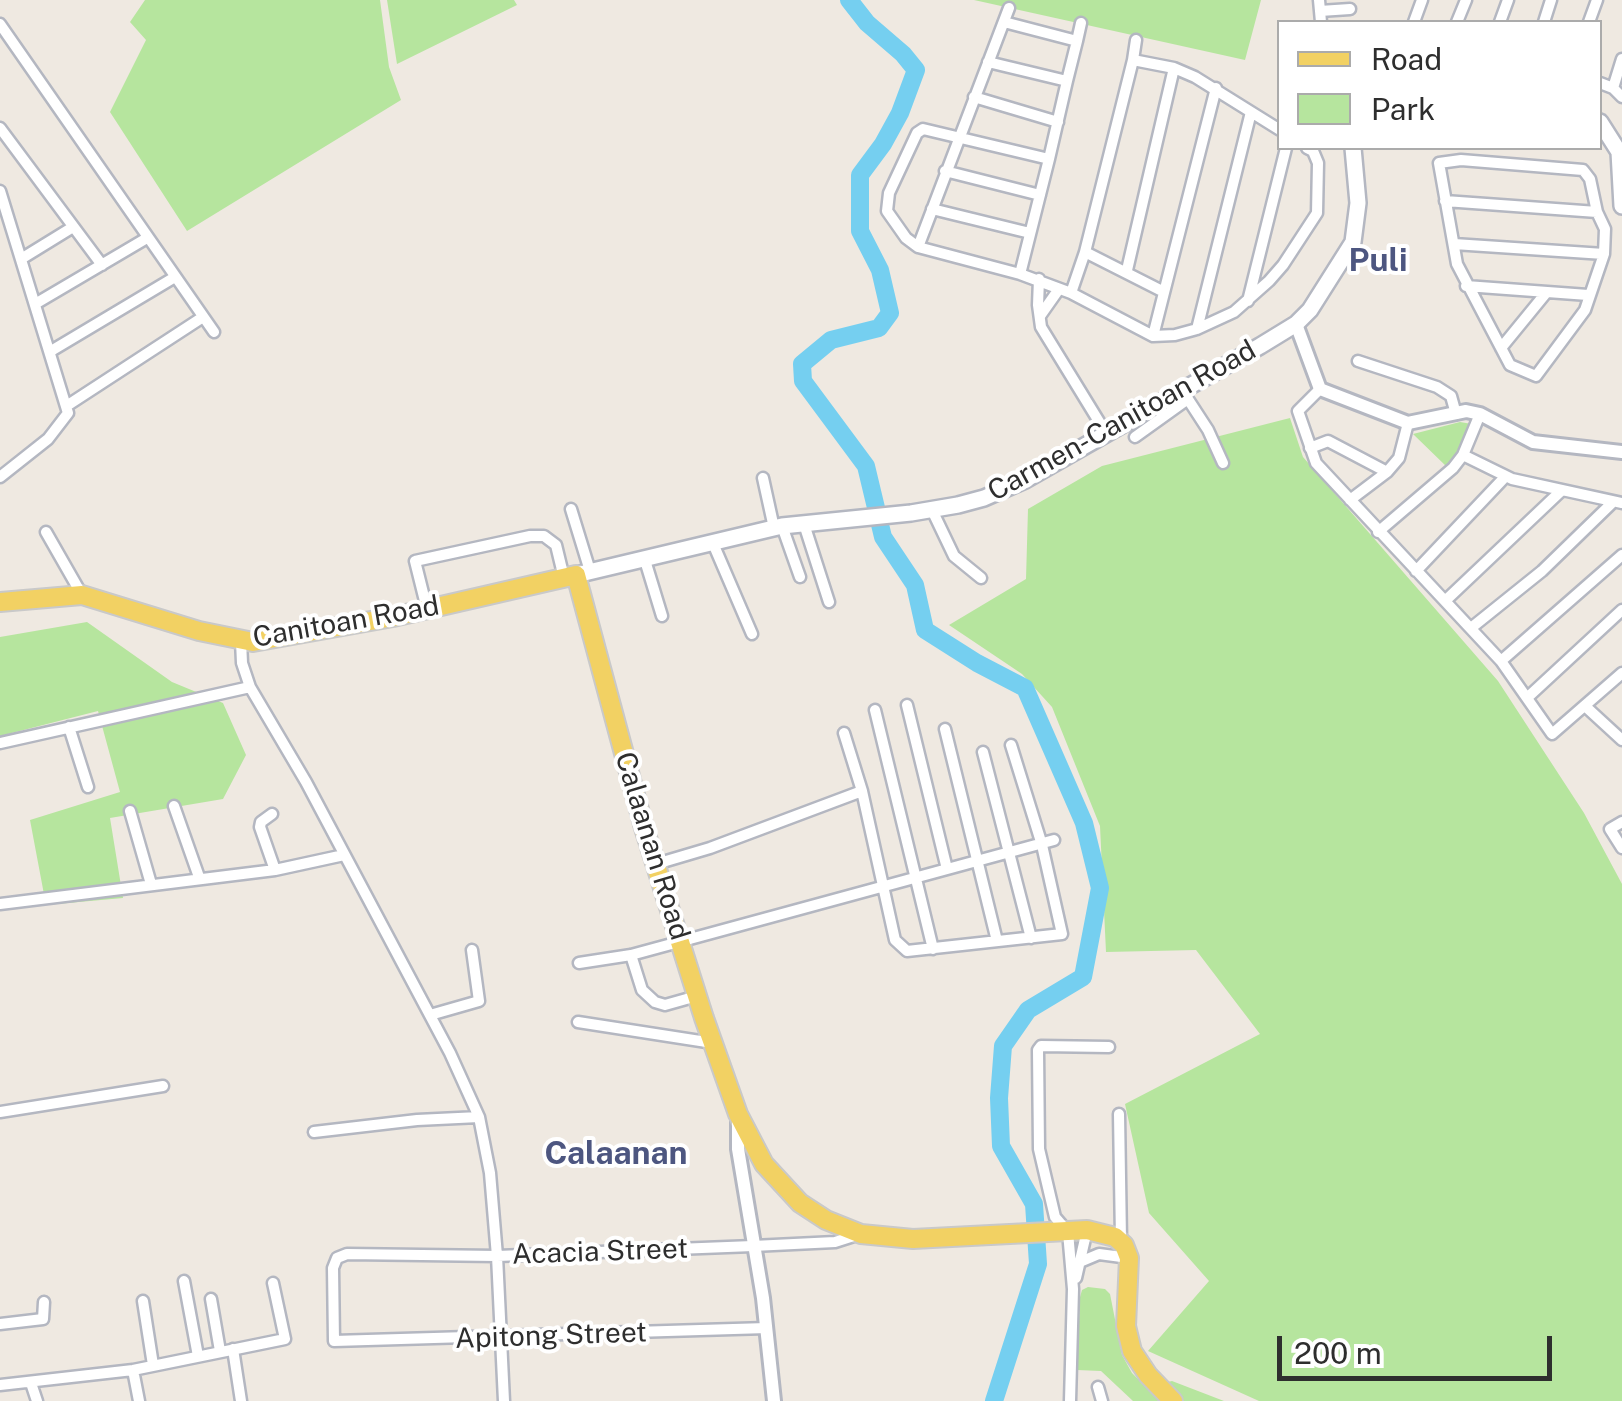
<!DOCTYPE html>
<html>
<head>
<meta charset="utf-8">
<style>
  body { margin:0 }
  #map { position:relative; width:1622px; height:1401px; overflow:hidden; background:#efe9e1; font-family:"Public Sans",sans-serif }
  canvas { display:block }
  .legend { position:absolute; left:1277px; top:20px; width:325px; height:130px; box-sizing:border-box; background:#fff; border:2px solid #ababab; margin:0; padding:12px 18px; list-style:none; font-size:30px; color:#2e2e2e }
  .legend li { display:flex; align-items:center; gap:20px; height:50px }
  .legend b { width:50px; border:2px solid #ababab }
  .scale { position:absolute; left:1277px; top:1336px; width:275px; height:45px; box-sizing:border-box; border:5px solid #2e2e2e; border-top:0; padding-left:12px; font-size:30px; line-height:35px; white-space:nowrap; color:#2e2e2e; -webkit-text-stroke:8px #fff; paint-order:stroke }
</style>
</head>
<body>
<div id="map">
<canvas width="1622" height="1401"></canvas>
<ul class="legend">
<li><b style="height:12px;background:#f2d163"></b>Road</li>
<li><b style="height:28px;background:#b6e59e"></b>Park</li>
</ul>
<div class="scale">200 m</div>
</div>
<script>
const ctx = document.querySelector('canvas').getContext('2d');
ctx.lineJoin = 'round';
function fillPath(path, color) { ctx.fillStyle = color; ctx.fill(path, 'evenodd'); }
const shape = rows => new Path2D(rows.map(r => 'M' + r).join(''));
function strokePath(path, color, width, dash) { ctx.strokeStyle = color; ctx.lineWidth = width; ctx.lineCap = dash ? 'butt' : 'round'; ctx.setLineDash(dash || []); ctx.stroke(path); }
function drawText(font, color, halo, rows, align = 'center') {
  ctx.font = font + ' "Public Sans",sans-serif'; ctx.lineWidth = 8; ctx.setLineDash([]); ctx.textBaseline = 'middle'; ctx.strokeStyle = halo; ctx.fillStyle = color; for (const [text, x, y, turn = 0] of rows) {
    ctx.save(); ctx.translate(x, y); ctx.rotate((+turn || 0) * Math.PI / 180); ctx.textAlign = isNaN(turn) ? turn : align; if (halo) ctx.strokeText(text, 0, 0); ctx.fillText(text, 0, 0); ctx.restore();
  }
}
fillPath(shape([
  [145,0,380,0,389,67,401,100,187,231,110,112,146,40,130,22],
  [387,0,514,0,517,5,397,64],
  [974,0,1261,0,1245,60],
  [1290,418,1303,457,1498,681,1584,813,1622,884,1622,1401,1259,1401,1148,1351,1209,1281,1149,1213,1125,1104,1260,1034,1196,950,1106,952,1100,826,1052,707,1022,674,949,625,1026,579,1028,509,1102,466],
  [1460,422,1472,424,1448,468,1413,434],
  [87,622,172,682,223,703,246,755,223,799,110,818,123,898,46,905,30,820,120,792,98,711,0,736,0,637],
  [1088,1287,1105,1289,1110,1294,1122,1355,1132,1373,1146,1387,1172,1381,1224,1401,1133,1401,1101,1371,1077,1370,1080,1297,1082,1290]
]), '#b6e59e');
strokePath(shape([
  [849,0,867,23,903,54,916,70,900,113,883,144,860,175,860,231,880,270,890,313,879,328,831,340,802,364,803,381,866,466,883,537,915,585,925,630,977,663,1025,688,1084,823,1100,888,1083,977,1028,1010,1003,1046,999,1098,1001,1146,1034,1204,1038,1264,994,1401]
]), '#75cff0', 18);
const minor = shape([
  [1319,0,1321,22],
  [1320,11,1350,9],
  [1004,22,1077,41],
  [1414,22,1422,0],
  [1457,22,1466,0],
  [1500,22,1508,0],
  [1544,22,1551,0],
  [1589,22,1597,0],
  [0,24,214,332],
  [1136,40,1133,60,1174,68,1195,77,1280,130],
  [988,62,1067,81],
  [1600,83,1613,88,1622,97],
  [1613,88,1622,59],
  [974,97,1058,122],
  [0,128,102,265],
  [1049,159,923,129,917,133,889,193,887,211,906,238,918,247,1020,274,1049,159,1067,81,1077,41,1081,23],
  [1461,160,1583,170,1590,179,1597,212,1605,229,1604,254,1585,310,1536,376,1510,365,1457,264,1439,163,1461,160],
  [945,171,1040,195],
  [0,191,68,413,48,439,0,477],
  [1445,201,1597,212],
  [932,209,1030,233],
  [1454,244,1604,254],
  [918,247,1009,8],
  [1085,252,1164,292],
  [21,259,73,227],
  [1127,270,1174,68],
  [1020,274,1071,293,1153,336,1175,335,1197,329,1234,312,1269,281,1283,265,1317,213,1318,163,1313,151,1307,148],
  [1039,279,1038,305,1041,327,1106,433],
  [1466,286,1588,295],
  [1071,293,1085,252,1133,60],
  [1248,301,1286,148],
  [35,304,147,238],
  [1040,316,1059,289],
  [1197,329,1251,112],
  [1153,336,1216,88],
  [1501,348,1546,293],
  [51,351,175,277],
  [1358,361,1437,387,1451,396,1456,414],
  [1320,389,1298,411,1316,463,1501,661,1552,734,1622,673],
  [1182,390,1208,430,1223,463],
  [68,405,203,317],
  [1135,437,1188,399],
  [1310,448,1328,441,1387,472],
  [1463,455,1512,479,1622,503],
  [763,478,774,528],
  [1350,500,1387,472,1399,458,1408,423],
  [571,509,590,571],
  [932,510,954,556,981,578],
  [804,524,829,602],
  [782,526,800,577],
  [46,532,82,595],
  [1378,532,1453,468,1463,455,1480,414],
  [712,541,752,634],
  [644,557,662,616],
  [1416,571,1505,477],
  [1445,601,1561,491],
  [427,609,415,561,530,536,544,536,556,545,564,578],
  [1471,628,1542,571,1613,502],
  [241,641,242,663,250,687,306,782,450,1053,479,1117,490,1173,497,1256,504,1401],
  [1501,661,1622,555],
  [1528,697,1622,610],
  [907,705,947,869],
  [1585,706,1622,740],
  [875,710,933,949],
  [69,727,88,787],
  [945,729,997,941],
  [844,733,862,791,895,940,907,951,1062,934,1042,845,1011,745],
  [0,743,250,687],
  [983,752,1031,938],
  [174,806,199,877],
  [130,811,151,884],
  [272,814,261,822,260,827,275,870],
  [1622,822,1610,829,1622,848],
  [656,864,710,848,862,791],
  [0,904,275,870,344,855],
  [631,955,642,990,655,1002,665,1005,697,996],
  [579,963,631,955,1054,840],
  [430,1015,479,1001,472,950],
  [578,1022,713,1043],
  [0,1112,163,1086],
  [1119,1114,1121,1240],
  [314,1132,417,1120,479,1117],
  [1080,1262,1099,1254,1129,1258],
  [1076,1278,1087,1230],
  [184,1281,198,1356],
  [211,1299,220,1351],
  [143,1301,153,1365],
  [0,1324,43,1319,44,1302],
  [767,1328,334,1341,333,1268,337,1258,347,1254,497,1256,753,1246,835,1242,860,1234],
  [233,1349,241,1401],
  [133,1370,139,1401],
  [31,1383,37,1401],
  [0,1385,133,1370,285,1339,273,1283],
  [1098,1387,1102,1401],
  [1070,1401,1073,1289,1068,1232,1055,1217,1039,1149,1038,1050,1041,1046,1109,1047]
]);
const tertiary = shape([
  [1296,324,1320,389,1408,423,1466,411,1480,414,1533,442,1622,452],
  [738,1116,738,1149,763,1298,774,1401]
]);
const secondary = shape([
  [1600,122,1619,152,1622,206],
  [576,575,782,526,911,513,958,505,984,498,1025,480,1260,346,1296,324,1310,310,1353,242,1358,203,1353,148]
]);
const primary = shape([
  [0,602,82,595,199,631,253,642,393,617,576,575,644,828,704,1018,738,1114,764,1164,800,1203,826,1220,861,1234,913,1239,1087,1230,1115,1237,1124,1245,1129,1258,1126,1326,1132,1351,1148,1375,1173,1401]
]);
strokePath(minor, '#b4b7c1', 15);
strokePath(tertiary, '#b4b7c1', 18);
strokePath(secondary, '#b4b7c1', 20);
strokePath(primary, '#c9c9c9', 22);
strokePath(minor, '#fff', 10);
strokePath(tertiary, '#fff', 12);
strokePath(secondary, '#fff', 15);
strokePath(primary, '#f2d163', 18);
drawText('28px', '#2e2e2e', '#fff', [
  ["Carmen-Canitoan Road",1122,421,-29],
  ["Canitoan Road",346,622,-10],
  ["Calaanan Road",652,846,73],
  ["Acacia Street",600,1252,-2],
  ["Apitong Street",551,1336,-2]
]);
drawText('bold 32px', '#4d5680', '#fff', [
  ["Puli",1378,261],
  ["Calaanan",616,1154]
]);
</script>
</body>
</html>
